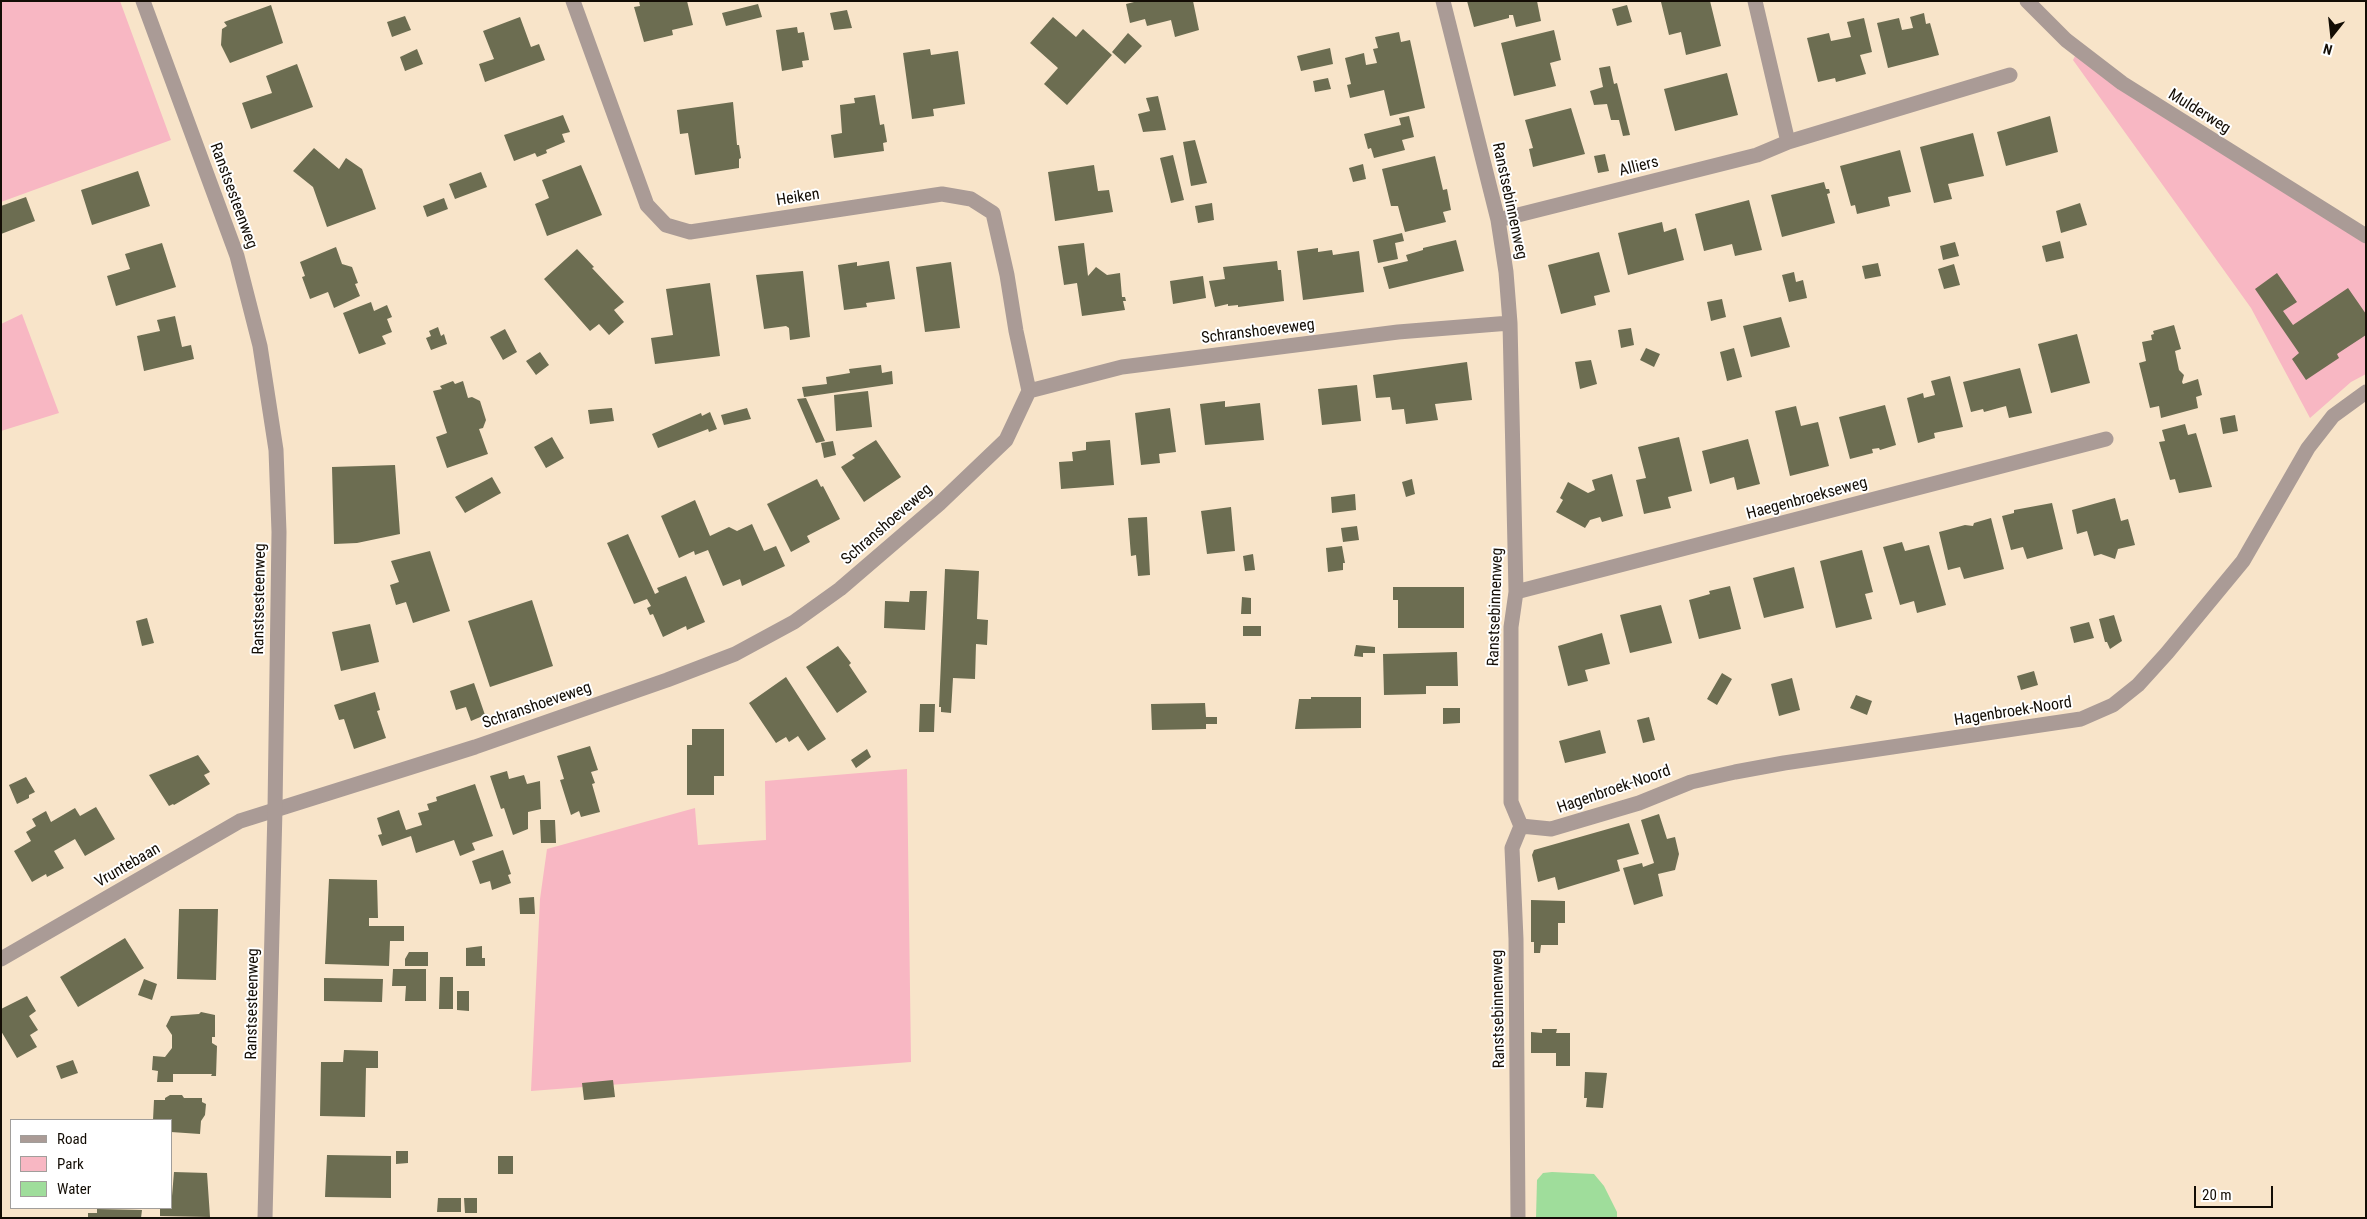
<!DOCTYPE html>
<html>
<head>
<meta charset="utf-8">
<style>
  body { margin:0 }
  #map { position:relative; width:2367px; height:1219px; overflow:hidden; background:#f8e4c9; font-family:"Roboto Condensed",sans-serif }
  canvas { display:block }
  .frame { position:absolute; inset:0; border:2px solid #130d05; pointer-events:none }
  .legend { position:absolute; left:10px; top:1119px; width:162px; height:90px; box-sizing:border-box; background:#fff; border:1px solid #a19e9b; margin:0; padding:6px 9px; list-style:none; font-size:15px; color:#130d05 }
  .legend li { display:flex; align-items:center; gap:10px; height:25px }
  .legend b { width:25px; border:1px solid #a19e9b }
  .north { position:absolute; left:2307px; top:10px; width:50px; height:50px; -webkit-text-stroke:4px #fff; paint-order:stroke; rotate:196deg; font-size:14px; font-weight:700; line-height:20px; text-align:center; color:#130d05 }
  .north::after { content:''; display:block; margin:auto; width:18px; height:22px; background:#130d05; clip-path:polygon(50% 0,100% 100%,50% 72%,0 100%) }
  .scale { position:absolute; left:2194px; top:1186px; width:79px; height:22px; box-sizing:border-box; border:2px solid #130d05; border-top:0; padding-left:6px; font-size:15px; line-height:18px; white-space:nowrap; color:#130d05; -webkit-text-stroke:4px #fff; paint-order:stroke }
</style>
</head>
<body>
<div id="map">
<canvas width="2367" height="1219"></canvas>
<div class="frame"></div>
<ul class="legend">
<li><b style="height:6px;background:#aa9b96"></b>Road</li>
<li><b style="height:14px;background:#f8b7c3"></b>Park</li>
<li><b style="height:14px;background:#9fdd9b"></b>Water</li>
</ul>
<div class="north">N</div>
<div class="scale">20 m</div>
</div>
<script>
const ctx = document.querySelector('canvas').getContext('2d');
ctx.lineJoin = 'round';
function fillPath(path, color) { ctx.fillStyle = color; ctx.fill(path, 'evenodd'); }
const shape = rows => new Path2D(rows.map(r => 'M' + r).join(''));
function strokePath(path, color, width, dash) { ctx.strokeStyle = color; ctx.lineWidth = width; ctx.lineCap = dash ? 'butt' : 'round'; ctx.setLineDash(dash || []); ctx.stroke(path); }
function drawText(font, color, halo, rows, align = 'center') {
  ctx.font = font + ' "Roboto Condensed",sans-serif'; ctx.lineWidth = 4; ctx.setLineDash([]); ctx.textBaseline = 'middle'; ctx.strokeStyle = halo; ctx.fillStyle = color; for (const [text, x, y, turn = 0] of rows) {
    ctx.save(); ctx.translate(x, y); ctx.rotate((+turn || 0) * Math.PI / 180); ctx.textAlign = isNaN(turn) ? turn : align; if (halo) ctx.strokeText(text, 0, 0); ctx.fillText(text, 0, 0); ctx.restore();
  }
}
fillPath(shape([
  [1,1,120,1,171,140,1,202],
  [2076,54,2366,242,2366,374,2351,382,2310,418,2251,308,2073,60],
  [22,314,59,413,1,431,1,324],
  [907,769,911,1062,531,1091,540,899,547,849,695,808,698,845,766,840,765,781]
]), '#f8b7c3');
fillPath(shape([
  [1552,1172,1594,1174,1604,1186,1617,1212,1617,1218,1536,1218,1537,1180,1543,1173]
]), '#9fdd9b');
fillPath(shape([
  [639,1,687,1,693,25,672,30,673,35,644,42,634,7,640,6],
  [1138,1,1193,1,1199,30,1175,37,1171,20,1147,26,1145,19,1130,23,1126,4],
  [1467,1,1537,1,1541,21,1516,27,1513,15,1509,15,1509,18,1474,27],
  [1710,1,1721,46,1686,55,1681,32,1669,35,1661,2],
  [758,4,762,17,726,26,722,13],
  [271,5,283,43,230,63,221,45,222,29,227,26,224,22],
  [1627,5,1632,22,1617,26,1612,9],
  [847,10,852,28,834,30,830,13],
  [1924,13,1926,24,1930,23,1939,55,1888,68,1877,23,1899,18,1902,30,1913,28,1910,17],
  [405,16,411,30,392,37,387,22],
  [520,17,531,47,539,44,545,60,485,82,479,64,494,59,483,31],
  [1053,17,1076,37,1083,29,1112,55,1067,105,1044,84,1058,68,1030,43],
  [1864,18,1872,52,1860,55,1866,74,1836,82,1835,78,1818,82,1807,38,1829,33,1831,41,1851,37,1847,22],
  [797,27,798,33,804,32,809,60,802,61,803,67,782,71,776,30],
  [1554,30,1561,60,1550,63,1556,86,1514,96,1501,43],
  [1399,32,1401,42,1410,40,1425,108,1390,116,1384,90,1350,98,1347,85,1351,84,1345,58,1364,53,1366,65,1377,63,1373,49,1378,48,1375,37],
  [1128,33,1142,46,1125,64,1112,52],
  [1330,48,1333,64,1301,71,1297,56],
  [417,49,423,64,405,71,400,57],
  [930,49,931,55,958,51,965,104,933,109,934,116,912,119,903,53],
  [297,64,313,107,251,129,242,103,272,93,266,76],
  [1610,66,1614,84,1617,83,1630,135,1623,136,1619,120,1611,120,1607,104,1594,105,1590,91,1603,87,1599,68],
  [1727,73,1738,115,1675,131,1664,89],
  [1328,78,1331,89,1315,92,1313,81],
  [875,95,880,125,884,124,887,142,883,143,884,151,834,158,831,135,842,133,840,105,855,103,854,98],
  [1158,96,1166,130,1143,132,1138,114,1150,111,1146,98],
  [733,102,737,145,739,145,741,158,739,159,739,168,695,175,688,133,680,134,677,110],
  [1571,108,1585,154,1533,167,1529,149,1533,148,1525,120],
  [563,115,570,132,562,134,565,142,546,150,547,153,537,157,535,153,514,161,504,135],
  [1409,116,1414,137,1402,140,1405,150,1374,158,1371,148,1368,149,1364,134,1401,125,1399,118],
  [2050,116,2058,152,2006,166,1997,132],
  [1973,133,1984,176,1948,184,1952,199,1934,203,1920,147],
  [1195,140,1207,183,1191,186,1183,142],
  [314,148,339,169,346,158,362,169,376,209,327,227,313,187,293,171],
  [1900,150,1911,192,1888,197,1890,206,1857,214,1855,205,1851,206,1840,166],
  [1605,154,1609,171,1598,173,1594,156],
  [1173,155,1184,200,1171,203,1160,158],
  [1435,156,1443,190,1447,189,1451,210,1443,212,1446,222,1405,232,1398,206,1391,206,1382,169],
  [1363,164,1366,179,1353,182,1349,168],
  [581,165,602,215,547,236,535,204,549,198,542,180],
  [1094,165,1098,191,1109,190,1113,212,1055,221,1048,172],
  [138,171,150,206,92,225,81,190],
  [481,172,487,187,455,199,449,184],
  [1824,182,1826,189,1829,189,1830,193,1827,194,1835,223,1782,237,1771,195],
  [26,197,35,221,1,234,1,206],
  [444,198,448,209,427,217,423,206],
  [1749,200,1762,250,1735,256,1732,244,1704,251,1695,214],
  [1212,203,1214,220,1198,223,1195,206],
  [2080,203,2087,225,2061,233,2056,211],
  [1662,222,1664,232,1676,228,1684,260,1628,275,1618,233],
  [1402,233,1404,241,1395,243,1398,259,1378,263,1373,240],
  [1456,240,1464,271,1389,289,1383,267,1408,261,1406,255,1423,250,1423,248],
  [2060,241,2064,258,2046,262,2042,246],
  [1955,242,1959,256,1943,260,1940,246],
  [162,243,176,287,116,306,107,276,130,269,125,254],
  [1084,243,1088,276,1096,267,1107,275,1120,273,1122,297,1125,297,1126,301,1123,301,1125,310,1082,316,1077,283,1064,285,1058,246],
  [336,247,342,264,352,267,358,283,355,284,360,296,334,308,328,292,310,299,302,277,305,276,300,262],
  [1318,248,1318,252,1332,250,1333,255,1359,251,1364,292,1303,300,1297,251],
  [577,249,594,267,592,268,624,302,614,310,624,322,609,335,599,324,590,331,544,279],
  [1599,252,1610,292,1594,296,1596,305,1561,314,1548,265],
  [889,261,895,299,866,303,867,307,844,310,838,265,857,262,857,266],
  [1277,261,1278,270,1281,270,1284,301,1238,307,1238,305,1228,306,1228,304,1215,307,1209,281,1225,279,1223,267],
  [951,262,960,328,925,332,916,267],
  [1878,263,1881,276,1865,279,1862,266],
  [1954,264,1960,285,1944,289,1938,269],
  [803,271,810,337,790,340,789,328,786,326,764,329,756,275],
  [1794,272,1796,282,1803,280,1807,298,1789,302,1782,275],
  [2277,273,2297,302,2283,311,2293,325,2348,288,2366,314,2366,335,2337,354,2339,358,2306,380,2292,359,2299,353,2255,289],
  [1203,276,1206,298,1173,304,1170,281],
  [710,283,720,356,655,364,651,338,673,335,666,289],
  [1722,299,1726,317,1711,321,1707,302],
  [371,302,374,311,387,305,392,317,387,319,392,332,382,336,386,344,359,354,343,313],
  [175,316,182,347,191,345,194,359,144,371,137,336,160,331,157,320],
  [1781,317,1790,347,1751,357,1743,326],
  [2174,325,2181,349,2175,351,2179,370,2184,375,2182,382,2183,384,2198,379,2202,395,2196,397,2198,408,2161,418,2159,406,2150,408,2139,363,2146,361,2142,342,2152,340,2151,335,2154,334,2153,331],
  [438,327,441,336,444,334,447,344,431,350,426,338,431,336,429,331],
  [1631,328,1634,345,1621,348,1618,330],
  [505,329,517,352,503,360,490,337],
  [2077,334,2090,383,2051,393,2038,344],
  [1646,348,1660,354,1654,367,1640,360],
  [1734,348,1742,377,1727,381,1720,352],
  [540,352,549,365,536,375,526,361],
  [1591,360,1597,384,1580,389,1575,362],
  [1467,362,1472,400,1435,404,1438,420,1406,424,1404,409,1392,410,1390,397,1376,398,1373,375],
  [881,365,882,373,892,371,893,384,804,397,802,387,827,384,826,377,850,373,849,369],
  [2020,368,2032,413,2009,418,2006,406,1984,412,1983,409,1971,412,1963,382],
  [1950,376,1963,427,1934,433,1935,438,1918,443,1907,398,1923,393,1924,398,1935,395,1931,381],
  [453,381,455,384,463,381,468,398,472,397,480,401,486,420,483,428,479,429,488,454,447,468,436,437,447,433,433,391,442,389,440,386],
  [1357,385,1361,421,1322,425,1318,389],
  [868,391,872,427,836,431,834,395],
  [806,398,825,441,816,443,797,399],
  [1225,401,1225,407,1260,403,1264,440,1205,445,1200,404],
  [1885,405,1896,445,1880,450,1879,448,1872,449,1873,453,1850,459,1839,417],
  [1796,406,1801,426,1818,422,1829,466,1790,476,1775,411],
  [612,408,614,421,590,424,588,410],
  [747,408,751,419,724,425,721,415],
  [1170,408,1176,452,1159,454,1160,463,1141,465,1135,413],
  [710,412,717,429,709,432,708,429,658,448,652,434,701,413,702,416],
  [2235,415,2238,431,2223,434,2220,418],
  [2185,424,2188,435,2196,433,2212,487,2179,493,2175,479,2170,480,2159,442,2165,441,2162,430],
  [552,437,564,458,546,468,534,447],
  [1679,437,1692,491,1668,497,1671,508,1644,514,1636,480,1646,478,1638,447],
  [1748,439,1760,484,1737,490,1734,477,1710,484,1702,451],
  [876,440,901,477,864,502,841,467,855,458,852,455],
  [1110,440,1114,485,1061,489,1059,462,1073,461,1072,452,1086,450,1086,442],
  [833,441,836,455,824,458,821,443],
  [395,465,400,534,357,543,334,544,332,467],
  [1612,474,1623,516,1602,522,1600,517,1590,520,1585,528,1556,512,1563,500,1560,498,1568,482,1588,493,1595,490,1592,480],
  [492,477,501,493,465,513,455,497],
  [817,479,821,487,823,486,840,519,807,536,810,542,791,552,767,504],
  [1412,479,1415,494,1406,497,1402,482],
  [1355,494,1356,510,1332,513,1331,497],
  [2115,498,2121,521,2128,519,2135,545,2118,549,2115,559,2101,554,2094,556,2087,531,2077,534,2072,510],
  [695,500,710,536,729,527,737,531,752,524,764,551,776,546,785,566,742,586,740,579,723,586,708,550,695,555,694,551,679,558,661,516],
  [2052,503,2063,549,2027,559,2023,547,2011,550,2002,516,2014,513,2014,510],
  [1231,507,1235,551,1207,554,1201,511],
  [1147,517,1150,575,1138,576,1136,555,1131,556,1128,518],
  [1991,518,2004,569,1964,579,1960,567,1948,570,1939,532,1965,525,1973,526,1974,523],
  [1357,526,1359,540,1343,542,1341,528],
  [628,534,655,594,659,592,657,588,686,576,705,622,687,630,686,626,663,637,653,614,650,615,647,608,651,606,647,599,634,604,607,543],
  [1902,542,1905,551,1929,545,1946,605,1917,613,1914,601,1900,605,1883,547],
  [1342,546,1345,563,1343,563,1343,570,1328,572,1326,548],
  [1862,550,1873,592,1865,594,1872,619,1836,628,1820,561],
  [430,551,450,611,413,623,406,602,396,605,390,585,399,582,391,561],
  [1253,554,1255,570,1245,571,1243,556],
  [1794,567,1804,608,1764,618,1753,578],
  [945,569,979,571,977,619,988,620,987,645,976,644,975,679,953,678,951,713,941,712,941,707,939,707],
  [1730,586,1741,629,1699,639,1689,600,1710,594,1709,591],
  [1393,587,1464,587,1464,628,1398,628,1398,600,1393,600],
  [910,591,927,591,925,630,884,628,885,601,909,602],
  [1242,597,1251,598,1251,614,1241,614],
  [532,600,553,666,490,687,468,621],
  [1661,605,1672,643,1630,653,1620,615],
  [2114,615,2122,641,2110,649,2107,642,2105,642,2099,619],
  [147,618,154,643,142,646,136,621],
  [2089,622,2094,638,2074,643,2070,627],
  [370,624,379,662,341,671,332,632],
  [1243,626,1261,626,1261,636,1243,636],
  [1602,633,1610,664,1585,670,1588,681,1568,686,1558,646],
  [1356,645,1375,647,1375,653,1363,653,1363,657,1354,656],
  [838,646,851,663,849,665,867,692,837,713,806,667],
  [1457,652,1458,686,1426,686,1426,694,1384,695,1383,654],
  [2034,671,2038,685,2021,690,2017,676],
  [1722,673,1732,679,1717,705,1707,699],
  [786,677,826,739,808,751,798,736,789,742,786,737,776,743,749,703],
  [1792,678,1800,710,1779,716,1771,684],
  [474,683,485,715,471,721,466,707,456,710,450,691],
  [375,692,380,710,377,711,386,738,354,749,344,719,339,720,334,705],
  [1856,695,1872,701,1867,715,1850,708],
  [1311,697,1361,697,1361,728,1295,729,1299,699,1311,699],
  [1205,703,1206,717,1217,717,1217,724,1206,724,1206,729,1152,730,1151,704],
  [920,704,935,704,934,732,919,732],
  [1443,708,1460,708,1460,723,1443,724],
  [1649,717,1655,740,1643,743,1637,720],
  [692,729,724,729,724,776,714,776,714,795,687,795,687,745,692,745],
  [1600,730,1606,753,1565,763,1559,741],
  [590,746,598,770,591,772,595,783,592,784,600,812,581,817,579,811,571,815,560,780,564,779,557,756],
  [867,749,871,757,856,768,851,760],
  [198,755,210,772,204,775,210,784,174,805,173,804,169,806,149,775],
  [507,771,509,779,524,775,527,784,540,781,541,809,528,812,528,829,513,835,504,808,501,809,490,776],
  [26,777,35,792,29,795,29,798,17,804,9,785],
  [475,784,493,836,472,843,475,850,460,856,454,840,416,853,411,836,382,846,378,835,382,834,377,818,399,810,406,830,422,825,418,813,429,810,427,804,437,801,436,797],
  [96,807,115,839,85,856,75,839,54,851,64,868,47,877,46,874,32,882,14,851,31,841,26,832,36,826,32,819,46,811,51,822,75,808,80,816],
  [1659,814,1667,839,1675,837,1679,854,1675,870,1658,874,1663,896,1634,905,1623,868,1642,863,1643,867,1654,863,1641,820],
  [540,820,555,820,556,843,541,843],
  [1629,823,1639,854,1617,860,1620,871,1558,890,1555,877,1538,882,1532,855,1534,850],
  [503,850,511,874,508,875,511,883,492,890,490,881,480,884,472,861],
  [329,879,377,880,378,918,369,918,369,926,404,926,404,941,390,941,389,966,325,964],
  [534,897,535,914,520,914,519,898],
  [1531,900,1565,901,1565,923,1558,923,1558,945,1541,945,1540,953,1534,953,1534,942,1531,942],
  [179,909,218,909,216,980,177,979],
  [125,938,144,968,78,1007,60,977],
  [482,946,482,958,485,958,485,966,466,966,466,948],
  [409,952,428,952,428,966,405,966,405,959],
  [393,969,426,969,426,1001,405,1001,406,986,392,986],
  [440,977,453,977,453,1009,439,1009],
  [324,978,383,979,382,1002,324,1001],
  [144,979,157,984,152,1000,138,995],
  [457,991,469,991,469,1011,457,1010],
  [27,996,36,1011,29,1016,38,1030,30,1035,37,1047,17,1058,1,1031,1,1009],
  [201,1012,215,1015,215,1037,212,1037,212,1043,217,1046,216,1076,211,1076,212,1074,173,1074,173,1082,157,1082,158,1071,152,1070,153,1056,165,1057,172,1048,172,1035,166,1026,171,1016,199,1014],
  [1542,1029,1557,1029,1556,1033,1570,1033,1570,1066,1556,1066,1556,1053,1531,1053,1531,1032,1542,1033],
  [344,1050,378,1051,378,1068,366,1068,365,1117,320,1116,321,1062,343,1062],
  [73,1060,78,1073,61,1079,56,1066],
  [1585,1072,1607,1073,1603,1108,1586,1107,1587,1098,1584,1098],
  [613,1080,615,1097,584,1100,582,1083],
  [170,1095,182,1095,184,1098,202,1098,202,1102,206,1104,205,1115,201,1121,200,1134,171,1132,171,1120,153,1120,154,1100,165,1100,165,1098],
  [396,1151,408,1151,408,1163,396,1164],
  [327,1155,391,1156,391,1198,325,1197],
  [498,1156,513,1156,513,1174,498,1174],
  [174,1172,207,1173,210,1217,160,1216,160,1208,171,1208],
  [438,1198,461,1198,461,1212,437,1212],
  [464,1198,477,1198,477,1213,465,1213],
  [97,1209,142,1210,141,1218,88,1218,88,1213,97,1213]
]), '#6c6d51');
strokePath(shape([
  [573,1,647,205,666,225,690,232,942,194,971,199,993,213,1007,275,1016,331,1029,391],
  [1443,1,1498,220,1506,272,1510,323,1516,592,1511,627,1511,802,1521,826,1512,848,1516,939,1518,1218],
  [1755,1,1788,142],
  [2027,1,2066,40,2122,83,2366,236],
  [1498,220,1757,155,1788,142,2010,75],
  [1516,592,2106,439],
  [1521,826,1551,829,1639,803,1691,782,1735,772,1784,763,2081,719,2113,705,2138,685,2167,653,2243,561,2308,448,2333,416,2366,392],
  [1,959,240,821,475,747,667,680,735,654,794,622,840,589,939,504,1006,440,1029,391,1122,367,1398,332,1510,323]
]), '#aa9b96', 15);
strokePath(shape([
  [143,1,237,256,260,346,276,450,279,532,275,809,265,1218]
]), '#aa9b96', 15);
drawText('16px', '#130d05', '#fff', [
  ["Mulderweg",2199,112,32],
  ["Alliers",1639,167,-14],
  ["Ranstsesteenweg",233,196,70],
  ["Heiken",798,198,-9],
  ["Ranstsebinnenweg",1509,201,78],
  ["Schranshoeveweg",1258,332,-7],
  ["Haegenbroekseweg",1807,499,-15],
  ["Schranshoeveweg",887,525,-41],
  ["Ranstsesteenweg",260,599,-89],
  ["Ranstsebinnenweg",1496,607,-88],
  ["Schranshoeveweg",537,706,-19],
  ["Hagenbroek-Noord",2013,712,-9],
  ["Hagenbroek-Noord",1614,790,-19],
  ["Vruntebaan",128,866,-30],
  ["Ranstsesteenweg",253,1004,-89],
  ["Ranstsebinnenweg",1499,1009,-91]
]);
</script>
</body>
</html>
